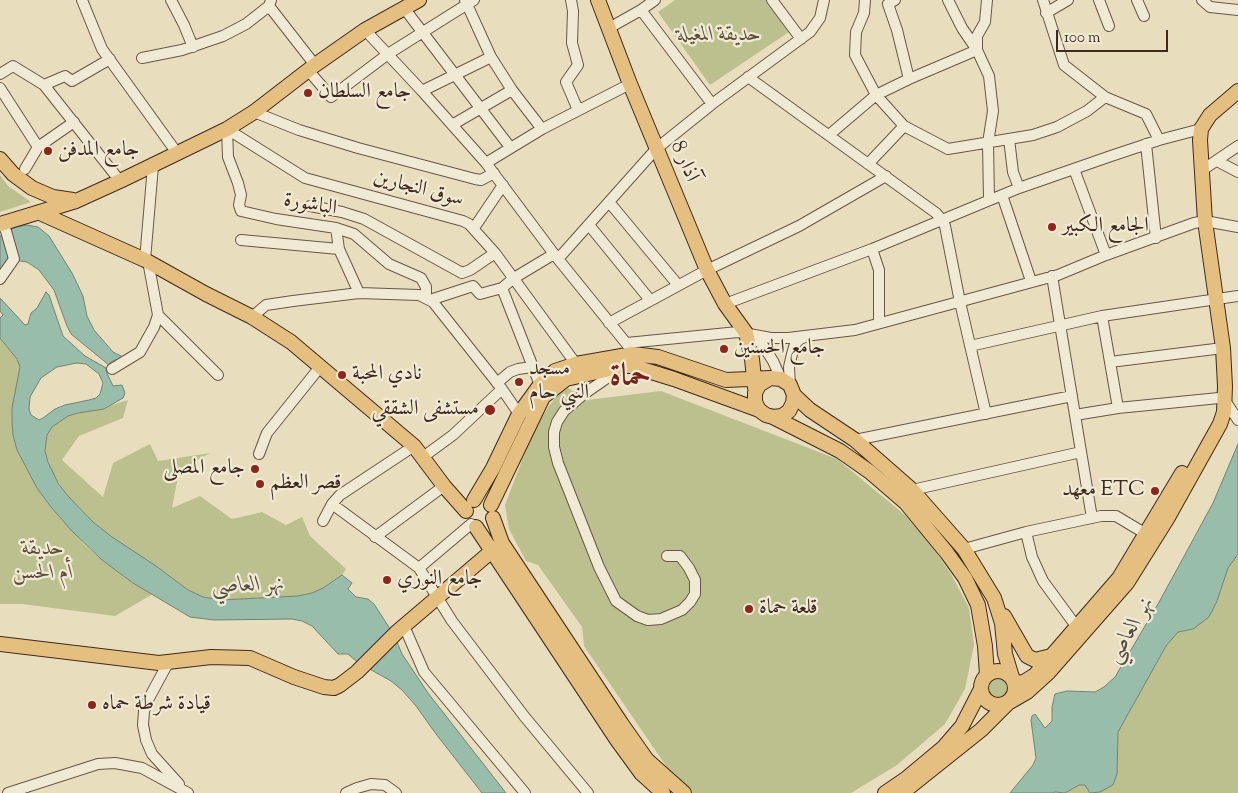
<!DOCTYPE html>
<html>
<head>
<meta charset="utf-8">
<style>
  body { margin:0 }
  #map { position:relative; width:1238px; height:793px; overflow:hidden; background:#e8debe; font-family:"Sorts Mill Goudy",serif }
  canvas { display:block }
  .scale { position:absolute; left:1056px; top:30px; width:112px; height:22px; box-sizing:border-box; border:2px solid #3f291f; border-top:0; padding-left:6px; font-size:15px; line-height:18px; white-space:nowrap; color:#3f291f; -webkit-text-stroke:4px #f0ead5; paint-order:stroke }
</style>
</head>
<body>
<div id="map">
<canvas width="1238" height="793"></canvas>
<div class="scale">100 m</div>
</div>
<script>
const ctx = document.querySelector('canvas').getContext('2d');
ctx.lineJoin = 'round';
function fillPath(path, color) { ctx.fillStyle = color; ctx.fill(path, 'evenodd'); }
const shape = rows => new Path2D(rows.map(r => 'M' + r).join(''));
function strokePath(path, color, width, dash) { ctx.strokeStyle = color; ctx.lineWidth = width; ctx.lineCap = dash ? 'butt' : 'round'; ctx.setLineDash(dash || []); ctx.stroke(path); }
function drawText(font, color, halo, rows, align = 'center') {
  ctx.font = font + ' "Sorts Mill Goudy",Amiri,serif'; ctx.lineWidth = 4.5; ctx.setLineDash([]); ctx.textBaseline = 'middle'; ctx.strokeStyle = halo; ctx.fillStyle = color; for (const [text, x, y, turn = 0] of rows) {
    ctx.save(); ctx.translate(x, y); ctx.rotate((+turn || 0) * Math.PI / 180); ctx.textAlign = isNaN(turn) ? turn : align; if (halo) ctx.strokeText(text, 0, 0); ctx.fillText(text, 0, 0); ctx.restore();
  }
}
fillPath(shape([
  [675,0,769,0,792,30,710,85,658,12],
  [0,175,8,186,31,202,0,212],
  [0,338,19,362,20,368,12,408,13,435,17,450,37,488,51,507,84,544,102,560,133,583,153,594,115,616,22,604,0,604],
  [568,388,587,400,661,391,837,459,905,515,931,545,951,574,969,608,974,645,965,689,945,724,897,765,851,793,693,793,673,776,584,646,582,627,538,565,526,561,509,529,505,505,530,439,548,407,560,392],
  [128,400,123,418,79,436,62,460,103,497,113,463,150,444,158,461,210,453,179,471,172,508,200,496,232,519,262,512,286,525,302,517,310,536,346,569,342,575,323,588,312,593,298,596,221,600,203,597,188,590,156,566,112,537,93,522,68,496,52,473,45,451,47,434,52,427,68,416,78,413,104,409,112,405],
  [1238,554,1238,793,1065,793,1079,785,1085,785,1116,774,1118,732,1166,646,1178,632,1193,629,1217,601,1228,568],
  '986 688a12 12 0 1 1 24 0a12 12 0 1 1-24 0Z'
]), '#bcc08e');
const water = shape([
  [27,225,38,227,49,236,72,273,83,296,87,316,94,330,113,352,123,357,111,362,109,365,71,334,67,326,54,290,39,270,27,262,20,261,8,263,0,269,0,236,16,227,27,225],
  [46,292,49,295,63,336,85,356,106,368,106,371,113,386,122,385,125,393,123,398,104,409,78,413,68,416,52,427,47,435,45,451,48,462,58,483,68,496,93,522,112,537,156,566,188,590,203,597,221,600,298,596,312,593,323,588,342,575,352,583,348,589,356,597,368,599,374,604,394,635,402,654,428,693,506,793,482,793,436,734,416,706,402,690,391,681,357,662,348,654,338,654,312,626,302,621,292,619,214,620,190,617,133,583,102,560,71,530,51,507,37,488,17,450,13,435,12,422,12,408,20,367,17,359,0,338,0,318,3,315,0,311,0,298,25,325,28,324,31,313,37,308,46,292],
  [77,363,86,364,99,374,103,383,100,394,96,398,89,400,65,405,55,409,43,418,39,420,31,415,29,409,30,397,41,378,57,367,77,363],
  [1238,444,1238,554,1228,568,1217,601,1209,617,1193,629,1178,632,1166,646,1118,732,1117,774,1113,785,1100,792,1090,793,1085,785,1079,785,1065,793,1055,792,1053,793,1010,793,1033,765,1036,758,1031,720,1032,716,1035,714,1045,728,1052,721,1052,707,1055,694,1067,691,1095,692,1104,687,1115,677,1158,604,1213,503,1238,444]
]);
fillPath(water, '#98bdab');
strokePath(water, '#748273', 1);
const minor = shape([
  [82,0,102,49,177,153],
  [171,0,184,25,193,47],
  [465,0,491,57,512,90,542,129],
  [571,0,573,11,572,43,578,65,566,82,578,110],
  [772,0,801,39],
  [865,0,864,13,856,32,855,55,876,95,904,126,948,149,1033,135,1057,127,1087,111,1105,97],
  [895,0,888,4,897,30,909,79],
  [948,0,962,28,977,50,989,76,993,111,988,143,989,199],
  [1043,0,1064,65,1105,97,1146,114,1159,140],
  [1099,0,1109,26],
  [1137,0,1144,16],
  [1202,0,1210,7,1238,10],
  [269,6,315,65],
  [404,8,510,147],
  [641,10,712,104],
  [1046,13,1068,0],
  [609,28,641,10,655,0],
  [365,30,422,91,486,163,554,254,630,348],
  [142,58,182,50,223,36,246,24,269,6,271,0],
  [308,70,331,97,388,54,474,0],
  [0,74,13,66,44,85,120,181],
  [748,77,936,213,942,220,945,226,960,302,986,414],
  [44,85,65,76,72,81,110,59],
  [0,88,38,147,74,122],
  [422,91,491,57],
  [254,112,299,130,358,148,475,179,481,180,494,173],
  [452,125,512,90],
  [227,129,305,178,463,221,469,224,495,253,576,364],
  [227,129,228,157,238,183,241,195,239,205,241,211,276,219,336,228,354,234,389,264,421,278,426,287,426,298],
  [829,135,876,95,909,79,977,50,977,36,985,22,987,0],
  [1009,139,1013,172,1019,188],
  [1146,144,1156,238],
  [1217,161,1238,172],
  [486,163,542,129,630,84],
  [868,164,904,126],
  [25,169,38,147],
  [1074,169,1106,255],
  [1201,171,1238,146],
  [1002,195,1031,281],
  [609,202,678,285],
  [310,206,342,212,364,219,462,273,470,270,495,253],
  [589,225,650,300],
  [336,228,339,249,359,293],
  [474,228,503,185],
  [241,240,339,249],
  [872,249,879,270,879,323],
  [558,259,656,149,712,104,810,32,820,18,824,0],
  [145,260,153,166],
  [1052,276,1092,518],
  [0,279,14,259,6,231,2,223],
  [502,288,540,385],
  [430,300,473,286,480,294,502,288,514,278,554,254],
  [725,304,872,249,1019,188,1111,156,1159,140,1201,129],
  [158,315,218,375],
  [1102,316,1118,408],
  [252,317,266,305,293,301,359,293,419,295,433,302,502,389,519,414],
  [609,323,707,270,799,226,886,176],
  [751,336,762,344,773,361,781,379],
  [627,343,738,332,771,338,788,338,855,330,1058,275,1106,255,1194,223,1205,221,1238,227],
  [970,346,1102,316,1238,296],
  [1110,362,1223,348],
  [112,369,140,352,154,327,158,315,148,261],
  [620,369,584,394,564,411,557,422,554,432,554,447,558,463,599,567,616,601,637,616,648,620,661,619,682,610,690,602,695,594,695,580,689,568,680,556,667,556],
  [497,383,510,372,518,369,532,367],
  [790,385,789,367,792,354,795,344,800,339,805,337],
  [1075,415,1118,408,1219,398,1226,402,1238,420],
  [855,440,1072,396],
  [259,454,267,433,320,367],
  [423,457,453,435,502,389],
  [912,490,1081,452],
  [332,504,419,568,452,621,524,716,588,793],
  [323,521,332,504,340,495,414,446],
  [1026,532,1032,557,1043,581,1076,626],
  [375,537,444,486],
  [964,549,1026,532,1101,516,1116,516,1146,534],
  [419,568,471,524],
  [404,626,424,672,525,793],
  [168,663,148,700,144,711,143,725,146,740,152,754,179,784],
  [8,793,98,764,115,763,142,768,188,793],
  [346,793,357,788,371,784,385,785,396,793]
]);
const major = shape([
  [598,0,630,84,707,270,725,304,746,333,752,359,755,388],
  [0,159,13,174,32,188,53,197,73,200],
  [40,213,145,260,206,294,252,317,291,342,414,446,444,486,466,511],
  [0,224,76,201,120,181,227,129,254,112,315,65,365,30,419,0],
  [794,395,810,410,855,440,912,490,964,549,994,598,1002,623,1005,654,1012,677],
  [773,417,840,451,870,472,906,503,947,553,965,578,978,605,985,646,987,675],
  [474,500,493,468,519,414,540,385,555,371,576,364,633,354,658,357,726,380,770,378,781,379,790,385,794,395,793,403,789,411,782,416,773,417,766,415,759,410,755,402,755,393,759,385,770,378],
  [491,505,543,397,566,379,623,366,632,366,674,379,759,410],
  [493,518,502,543,621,723,647,760,684,793],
  [476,527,617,740,641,773,663,793],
  [1004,616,1027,656,1035,660,1051,656],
  [0,644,159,663,211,657,250,658,294,677,324,687,334,688,340,685,357,672,398,631,493,550],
  '981 688a17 17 0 1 1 34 0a17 17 0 1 1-34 0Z',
  [1015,683,1024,682,1035,675,1119,578,1182,473],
  [885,793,907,778,943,748,962,726,981,689],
  [902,793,981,730,1008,703,1027,692,1049,672,1127,583,1167,519,1220,424,1224,412,1225,386,1223,348,1205,221,1200,140,1201,129,1210,115,1238,91]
]);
strokePath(minor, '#695647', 12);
strokePath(major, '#3f291f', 16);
strokePath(minor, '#f0ead5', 10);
strokePath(major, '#e4bf7f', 14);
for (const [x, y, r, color] of [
  [308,93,5,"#8f2418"],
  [48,151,5,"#8f2418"],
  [1052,227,5,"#8f2418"],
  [724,349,5,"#8f2418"],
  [342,375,5,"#8f2418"],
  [519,382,5,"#8f2418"],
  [490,410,6,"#8f2418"],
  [255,469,5,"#8f2418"],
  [260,484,5,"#8f2418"],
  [1155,491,5,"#8f2418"],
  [387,580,5,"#8f2418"],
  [749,609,5,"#8f2418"],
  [92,705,5,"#8f2418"]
]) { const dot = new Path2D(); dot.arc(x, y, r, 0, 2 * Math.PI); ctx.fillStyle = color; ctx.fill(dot); strokePath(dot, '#f0ead5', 2); }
drawText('italic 21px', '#5e4f3b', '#f0ead5', [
  ["حديقة المغيلة",719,36],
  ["حديقة",43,550],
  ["أم الحسن",43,574]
]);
drawText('21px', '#3f291f', '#f0ead5', [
  ["جامع السلطان",318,93],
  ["جامع المدفن",58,151],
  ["الجامع الكبير",1062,227],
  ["جامع الحسنين",734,349],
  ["مسجد",529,370],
  ["النبي حام",529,394],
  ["نادي المحبة",352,375],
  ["مستشفى الشققي",479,410,"right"],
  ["جامع المصلى",245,469,"right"],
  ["قصر العظم",270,484],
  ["معهد ETC",1145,491,"right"],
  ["جامع النوري",397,580],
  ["قلعة حماة",759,609],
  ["قيادة شرطة حماه",102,705]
], 'left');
drawText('21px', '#3f291f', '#f0ead5', [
  ["8 آذار",683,162,67],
  ["سوق النجارين",418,190,15],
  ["الباشورة",310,206,10]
]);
drawText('italic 22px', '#554e42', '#f0ead5', [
  ["نهر العاصي",248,587,-2],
  ["نهر العاصي",1132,631,-60]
]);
drawText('bold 31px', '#7a1f14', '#f0ead5', [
  ["حماة",630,380]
]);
</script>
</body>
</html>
